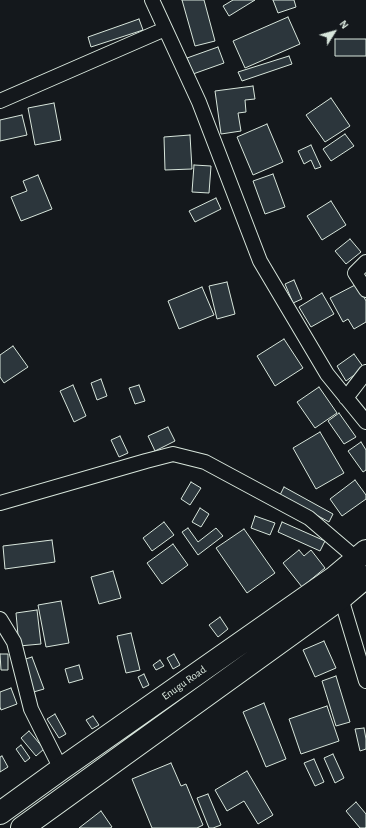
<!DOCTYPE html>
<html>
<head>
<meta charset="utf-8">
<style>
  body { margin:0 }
  #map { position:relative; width:366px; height:828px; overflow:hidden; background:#14181c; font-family:"Alegreya Sans",sans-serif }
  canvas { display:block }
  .north { position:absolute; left:314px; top:12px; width:40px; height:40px; -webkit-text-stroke:3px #14181c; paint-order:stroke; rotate:53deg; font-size:11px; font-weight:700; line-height:16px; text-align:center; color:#d8e6dc }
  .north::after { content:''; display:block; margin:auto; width:14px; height:18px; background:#d8e6dc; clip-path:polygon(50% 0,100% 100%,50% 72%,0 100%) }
</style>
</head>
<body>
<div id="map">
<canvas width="366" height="828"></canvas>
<div class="north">N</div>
</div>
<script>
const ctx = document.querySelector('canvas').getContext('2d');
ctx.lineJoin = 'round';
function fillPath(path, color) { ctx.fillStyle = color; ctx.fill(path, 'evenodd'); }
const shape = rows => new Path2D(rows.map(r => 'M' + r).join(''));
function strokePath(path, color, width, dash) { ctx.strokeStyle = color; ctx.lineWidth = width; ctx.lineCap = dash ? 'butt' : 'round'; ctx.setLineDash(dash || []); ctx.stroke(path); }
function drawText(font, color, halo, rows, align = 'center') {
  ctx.font = font + ' "Alegreya Sans",sans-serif'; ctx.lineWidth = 3; ctx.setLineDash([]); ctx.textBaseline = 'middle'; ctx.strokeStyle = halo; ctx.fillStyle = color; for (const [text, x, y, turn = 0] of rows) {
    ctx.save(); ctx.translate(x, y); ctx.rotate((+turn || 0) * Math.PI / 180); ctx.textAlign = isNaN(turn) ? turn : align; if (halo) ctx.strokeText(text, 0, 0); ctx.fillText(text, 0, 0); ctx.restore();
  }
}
const building = shape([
  [182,0,204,0,215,41,195,46,182,0],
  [233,0,255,0,229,16,223,6,233,0],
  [273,0,294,0,296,7,278,13,273,0],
  [288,17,300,44,245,68,233,41,288,17],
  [139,19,143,30,91,47,88,37,139,19],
  [335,39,366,39,366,56,335,56,335,39],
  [218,47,224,63,193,74,187,58,218,47],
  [289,56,292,64,242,81,238,72,289,56],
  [253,86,255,99,245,100,246,112,238,113,241,131,221,134,215,91,253,86],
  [331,98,350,126,325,142,306,115,331,98],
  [54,103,61,140,35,145,28,108,54,103],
  [22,115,27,135,0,141,0,120,22,115],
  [267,124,283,162,253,175,237,137,267,124],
  [345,134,354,146,331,161,323,149,345,134],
  [190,135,192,169,165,170,164,137,190,135],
  [311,145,321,167,315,169,311,160,304,164,298,151,311,145],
  [194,165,211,166,209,193,192,192,194,165],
  [273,174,285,207,265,214,253,181,273,174],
  [38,175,52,209,21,221,11,197,27,191,23,181,38,175],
  [216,198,221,209,195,222,189,211,216,198],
  [331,201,346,225,322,240,307,216,331,201],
  [350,239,361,252,346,264,335,251,350,239],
  [294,280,302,299,293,303,285,284,294,280],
  [227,282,235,314,217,319,209,286,227,282],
  [357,284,366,301,366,322,354,329,348,319,343,322,330,298,357,284],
  [202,287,214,315,179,329,168,301,202,287],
  [322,293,334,314,311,327,299,307,322,293],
  [284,339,303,368,275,386,257,356,284,339],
  [13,346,28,367,4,383,0,377,0,355,13,346],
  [354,354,364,368,346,381,337,366,354,354],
  [101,379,107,396,97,400,91,383,101,379],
  [73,385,86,416,74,422,60,391,73,385],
  [139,385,145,401,135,404,129,388,139,385],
  [319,387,337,413,315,428,297,402,319,387],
  [339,413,356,437,344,444,328,421,339,413],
  [168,427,175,441,155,451,148,436,168,427],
  [320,432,344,473,316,489,293,448,320,432],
  [120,436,128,453,119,457,111,440,120,436],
  [361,442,366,450,366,470,363,472,348,451,361,442],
  [355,480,366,495,366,499,342,516,330,499,355,480],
  [191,482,201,488,190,505,181,499,191,482],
  [284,487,333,514,329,522,280,495,284,487],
  [200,508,209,514,201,527,192,522,200,508],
  [255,516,275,523,270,535,251,528,255,516],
  [164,522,174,535,152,551,143,538,164,522],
  [282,522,325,541,320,551,278,532,282,522],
  [188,528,198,542,216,528,223,536,198,555,182,532,188,528],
  [244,529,275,573,247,593,216,548,244,529],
  [52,540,55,562,5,569,3,546,52,540],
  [173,544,188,565,162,584,147,563,173,544],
  [299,550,304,556,311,550,325,568,302,587,283,563,299,550],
  [113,571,121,598,99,604,91,577,113,571],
  [61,601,69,643,46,647,38,605,61,601],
  [37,610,41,644,19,646,16,613,37,610],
  [220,617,228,629,218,637,209,625,220,617],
  [131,633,140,670,126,673,117,636,131,633],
  [324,641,336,668,315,677,303,650,324,641],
  [0,654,8,654,8,670,1,670,0,654],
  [174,654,180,665,173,669,167,658,174,654],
  [32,657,44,689,30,693,19,661,32,657],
  [160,660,164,666,156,670,153,665,160,660],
  [79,665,83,679,69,683,65,669,79,665],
  [144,674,149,685,143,688,138,677,144,674],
  [336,676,350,722,336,726,322,681,336,676],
  [11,688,17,704,1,710,0,707,0,692,11,688],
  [264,703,286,759,266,767,243,712,264,703],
  [327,706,339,741,301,754,289,719,327,706],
  [55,714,66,734,59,738,47,719,55,714],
  [93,716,99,725,92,729,86,720,93,716],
  [364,728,366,739,366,749,360,751,355,729,364,728],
  [29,731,44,749,36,756,21,738,29,731],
  [21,745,30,758,25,762,16,749,21,745],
  [333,754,344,778,335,783,324,758,333,754],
  [2,756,8,767,0,772,0,757,2,756],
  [314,759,324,782,315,786,304,763,314,759],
  [171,763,181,786,186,784,203,825,197,828,152,828,132,779,171,763],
  [247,771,273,815,258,824,244,801,227,811,215,790,247,771],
  [208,794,221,825,213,828,209,828,197,798,208,794],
  [356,802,366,814,366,827,365,828,360,828,346,811,356,802],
  [101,811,112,827,110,828,79,828,101,811]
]);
fillPath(building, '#2c363c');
strokePath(building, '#d8e6dc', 1);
const street = shape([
  [152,0,199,102,260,261,327,374,366,422],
  [0,101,165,29],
  [366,262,355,273,366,290],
  [346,398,366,372],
  [0,503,146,461,173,454,205,462,309,518,357,559],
  [341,598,366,681],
  [0,619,14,642,31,709,61,769]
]);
const primary = shape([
  [0,813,61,769,335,577,366,551],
  [22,828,341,598,366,577]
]);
strokePath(street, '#d8e6dc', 16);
strokePath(primary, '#d8e6dc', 24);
strokePath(street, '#14181c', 14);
strokePath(primary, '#14181c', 22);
drawText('11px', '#d8e6dc', '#14181c', [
  ["Enugu Road",184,683,-35]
]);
</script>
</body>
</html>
